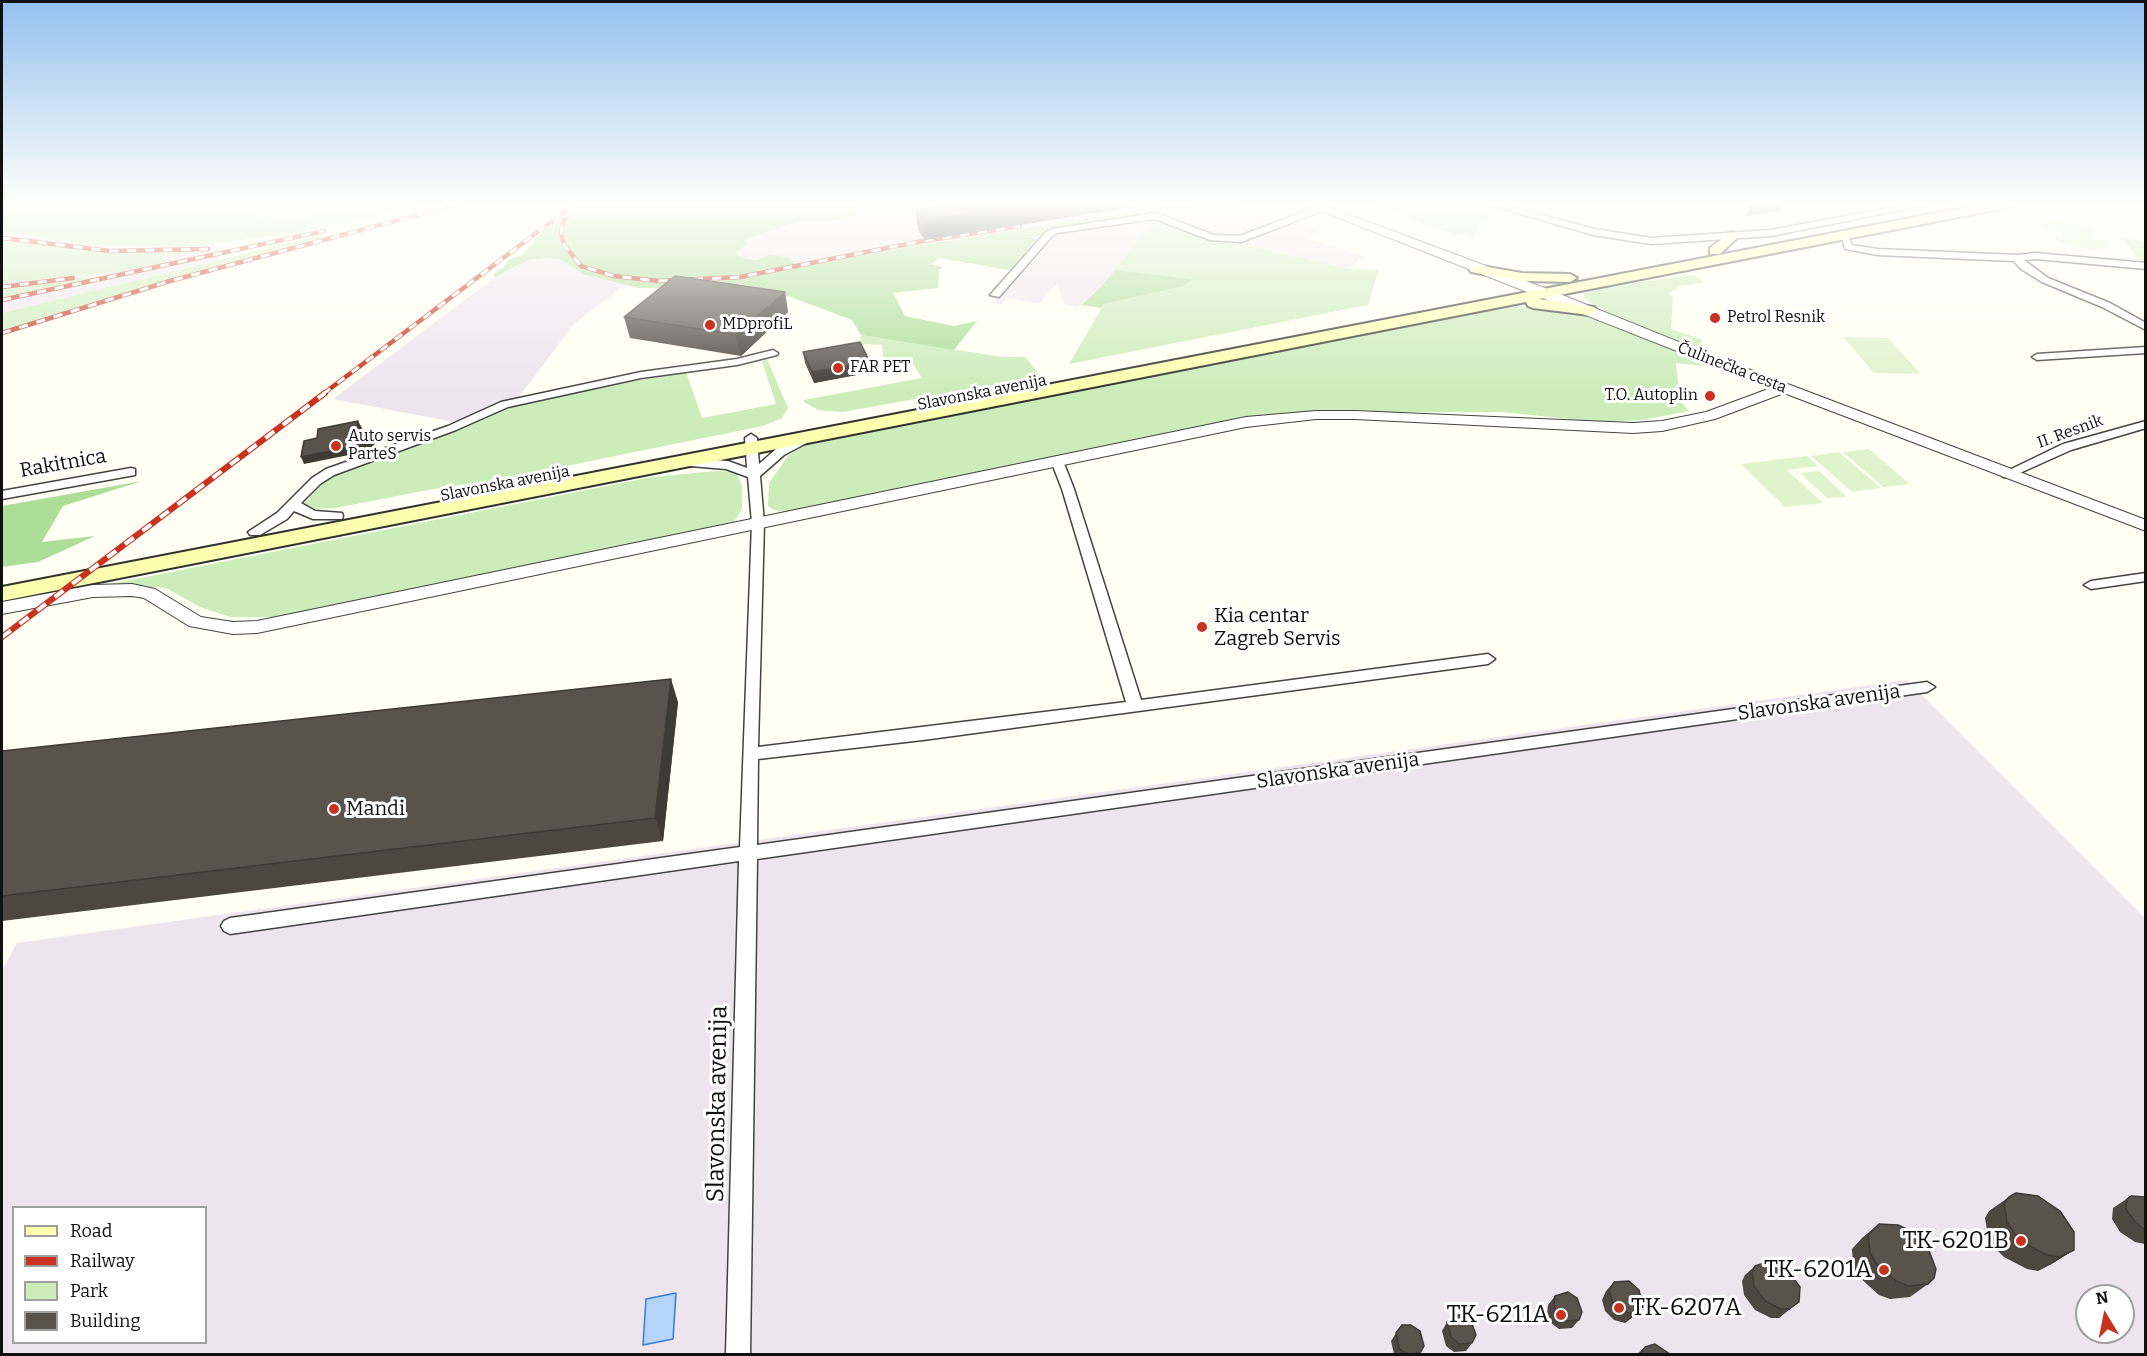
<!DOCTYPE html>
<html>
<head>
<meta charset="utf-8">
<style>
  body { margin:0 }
  #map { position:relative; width:2147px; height:1356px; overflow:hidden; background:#fffff3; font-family:Bitter,serif }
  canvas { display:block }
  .frame { position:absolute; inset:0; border:3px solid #101010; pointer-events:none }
  .legend { position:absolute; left:12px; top:1206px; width:195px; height:138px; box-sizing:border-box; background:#fff; border:2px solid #9f9f9f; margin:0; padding:8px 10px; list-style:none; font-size:18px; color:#101010 }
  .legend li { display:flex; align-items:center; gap:12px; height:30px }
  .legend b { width:30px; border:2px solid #9f9f9f }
  .north { position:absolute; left:2075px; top:1284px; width:60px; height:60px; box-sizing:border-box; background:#fff; border:2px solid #9f9f9f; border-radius:50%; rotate:350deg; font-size:16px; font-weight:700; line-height:24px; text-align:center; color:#101010 }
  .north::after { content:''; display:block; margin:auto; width:21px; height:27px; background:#c8321f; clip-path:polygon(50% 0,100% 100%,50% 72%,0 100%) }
</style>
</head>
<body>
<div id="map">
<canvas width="2147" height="1356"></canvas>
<div class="frame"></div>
<ul class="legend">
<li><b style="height:8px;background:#fbffae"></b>Road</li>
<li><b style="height:8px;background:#c8321f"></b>Railway</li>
<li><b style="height:16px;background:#ccecb9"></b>Park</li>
<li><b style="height:16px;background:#59534b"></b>Building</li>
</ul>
<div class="north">N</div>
</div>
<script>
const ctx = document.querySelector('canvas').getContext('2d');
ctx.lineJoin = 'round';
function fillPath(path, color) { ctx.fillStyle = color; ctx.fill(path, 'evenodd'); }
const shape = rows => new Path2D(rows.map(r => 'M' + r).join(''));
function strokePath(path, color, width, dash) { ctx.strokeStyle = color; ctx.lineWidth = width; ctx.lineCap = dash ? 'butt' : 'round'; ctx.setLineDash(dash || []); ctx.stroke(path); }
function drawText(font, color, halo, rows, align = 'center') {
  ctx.font = font + ' Bitter,serif'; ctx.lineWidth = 6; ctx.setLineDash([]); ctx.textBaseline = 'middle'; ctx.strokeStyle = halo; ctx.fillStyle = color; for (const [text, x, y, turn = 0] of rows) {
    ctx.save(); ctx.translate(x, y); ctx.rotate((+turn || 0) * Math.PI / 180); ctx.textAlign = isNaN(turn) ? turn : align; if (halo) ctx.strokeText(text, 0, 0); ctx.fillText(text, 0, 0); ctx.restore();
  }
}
fillPath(shape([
  [238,203,331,203,304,219,259,216,271,207],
  [852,203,1187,203,834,260,828,257,794,264,770,254,757,260,737,255,736,251,748,244,744,240,800,221,830,222,858,214],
  [1215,203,1230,203,1274,224,1295,221,1323,233,1308,239,1363,256,1350,269,1245,245,1216,242,1193,233,1098,290,1078,307,1064,304,1057,284,1039,304,1008,298,1002,304,992,303,995,299,987,297,1013,271,1034,241,1017,237,1042,236,1047,232],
  [2,232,78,243,140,247,214,244,220,259,2,313],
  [546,258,560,259,585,275,625,285,574,324,519,397,459,423,333,399,495,277,528,260],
  [1907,680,2145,918,2145,1354,2,1354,2,970,17,943],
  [14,1208,206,1208,206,1342,14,1342],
  [2087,1296,2123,1296,2123,1332,2087,1332]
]), '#eee4ee');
fillPath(shape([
  [2,203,238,203,272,207,260,216,304,219,331,203,429,203,367,219,294,233,212,244,140,247,78,243,2,232],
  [1372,203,1472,203,1497,209,1471,237,1433,229],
  [1156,218,1216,242,1245,245,1350,269,1379,270,1368,305,1069,364,1104,304,1184,286,1191,280,1115,270],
  [320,235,323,239,155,284,2,332,2,313],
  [2122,238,2145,241,2145,262,2140,261],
  [2,241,113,252,218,250,163,256,162,260,182,261,134,270,2,283],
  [126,273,72,285,2,300,2,288],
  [1687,275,1695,276,1705,282,1676,287,1678,289,1668,293,1673,298,1671,329,1703,340,1698,347,1688,347,1626,322,1584,299,1584,294,1590,290],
  [1511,307,1551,307,1592,317,1714,367,1676,363,1681,402,1689,411,1642,420,1599,422,1502,412,1292,412,1242,418,786,512,774,510,768,506,769,483,788,456,810,442,1408,324],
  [861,335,1002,357,1025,357,1041,376,843,412,818,410,804,402,804,400,922,378,913,364,879,365,883,358,882,345,861,344],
  [767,359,788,408,782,418,763,426,502,479,434,489,335,508,311,509,304,504,321,484,347,468,453,432,523,401,686,372,702,418,776,404,762,361],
  [716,471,736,472,742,486,742,509,734,522,301,617,230,617,200,607,166,588,110,584,652,477]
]), '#ccecb9');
fillPath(shape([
  [582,203,852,203,858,214,830,222,800,221,744,240,749,244,736,251,737,255,749,259,757,260,770,254,789,258,794,264,831,257,741,276,701,280,660,281,615,275,582,265,566,244,563,232,565,221],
  [1187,203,1215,203,1047,232,1042,236,1019,237,1037,238,1036,242,1013,271,939,258,931,264,943,267,939,270,938,288,893,293,905,316,954,326,977,321,954,350,861,335,852,320,788,296,742,284,688,289,639,288,585,275,560,259,546,258,528,260,495,277,493,274,503,268,508,260,522,255,539,235,562,218,559,233,561,246,580,267,611,277,657,282,702,282,742,278,891,250],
  [1115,270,1192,279,1184,286,1104,304,1101,308,1081,305,1098,290],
  [142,481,63,506,42,542,95,536,38,562,2,567,2,506]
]), '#acde98');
fillPath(shape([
  [2050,220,2092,227,2098,234,2089,233,2093,239,2104,240,2111,248,2101,247,2102,250,2072,247,2070,244,2059,243,2053,235,2063,236,2059,230,2047,229,2042,222,2052,223],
  [1843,337,1888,338,1921,374,1874,373],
  [1869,449,1910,484,1883,487,1843,452],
  [1839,452,1881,488,1852,492,1811,456],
  [1807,456,1818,466,1787,470,1823,503,1785,507,1741,464],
  [1819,471,1846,496,1846,497,1827,498,1800,473]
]), '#dff3cc');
const water = shape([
  [676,1293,673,1339,643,1345,646,1299,676,1293]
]);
fillPath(water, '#b4d4f9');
strokePath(water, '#377dd5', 1.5);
const minor = shape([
  [1483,203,1498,203,1594,229,1651,238,1771,230,1916,203,1936,203,1771,236,1651,244,1593,235,1483,203],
  [1319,206,1323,209,1322,211,1241,242,1210,240,1155,219,1057,233,1052,236,999,297,990,295,1046,232,1052,229,1156,213,1214,235,1240,236,1319,206],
  [1841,233,1847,233,1852,245,1878,249,2017,255,2036,253,2146,263,2146,269,2036,259,2024,260,2048,278,2110,303,2146,323,2146,330,2102,307,2042,282,2021,269,2014,261,1878,255,1845,249,1841,233],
  [2146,347,2146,353,2037,360,2032,357,2037,354,2146,347],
  [773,350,778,353,777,355,737,365,641,378,508,407,456,430,334,475,320,484,301,503,315,511,342,513,343,516,342,519,313,519,294,511,287,519,260,535,250,535,248,532,277,513,312,478,326,469,448,426,501,402,641,372,737,359,773,350],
  [2146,421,2146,428,2071,450,2011,477,2003,477,2001,474,2063,444,2146,421],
  [751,434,757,438,759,464,776,449,804,436,812,436,814,439,784,455,760,476,764,523,758,747,1126,702,1062,489,1051,461,1057,457,1063,461,1074,489,1141,700,1488,654,1495,659,1488,664,923,740,758,759,757,845,1927,682,1935,687,1927,692,757,859,750,1354,726,1354,739,861,230,934,224,931,221,926,224,921,230,918,740,847,752,523,748,477,726,469,690,466,684,462,690,458,728,461,747,468,745,438,751,434],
  [131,468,135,469,135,475,2,499,2,491,131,468],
  [2146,573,2146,581,2091,589,2084,585,2091,581,2146,573]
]);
const tertiary = shape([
  [1301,203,1318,203,1550,290,1706,353,2146,520,2146,531,1784,393,1715,419,1662,431,1633,433,1355,419,1316,419,1246,427,257,633,233,634,189,626,144,598,132,596,93,597,2,614,2,602,93,585,132,584,155,589,201,617,233,622,257,621,1246,417,1316,411,1355,411,1633,423,1662,421,1706,412,1771,388,1301,203]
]);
const secondary = shape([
  [1988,203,2016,203,2010,207,1539,299,1594,307,1597,310,1594,313,1589,315,1533,308,1528,306,1526,302,2,601,2,587,1988,203],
  [1731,232,1738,236,1736,239,1720,254,1710,254,1710,248,1731,232],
  [1476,265,1522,273,1570,274,1577,278,1570,282,1522,281,1471,272,1469,269,1476,265]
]);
strokePath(minor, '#434343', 3);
strokePath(tertiary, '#434343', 2);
strokePath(secondary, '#323232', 4);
fillPath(minor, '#fff');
fillPath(tertiary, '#fff');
fillPath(secondary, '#fbffae');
const railFar1 = shape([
  [571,210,563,222,561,233,564,245,581,266,614,276,659,281,740,277,912,243,1020,226],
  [2,238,110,251,208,249],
  [2,287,73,278],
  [2,300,324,231],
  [2,333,170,281,462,203],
  [323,394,576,203]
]);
const rail = shape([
  [2,637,325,393]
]);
strokePath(railFar1, '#c8321f', 4.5);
strokePath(rail, '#c8321f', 6);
strokePath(railFar1, '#fff', 3, [9]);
strokePath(rail, '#fff', 4, [11]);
fillPath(shape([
  [965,203,1138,203,1138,206,925,240,918,230,916,211],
  [785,292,788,312,741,356,630,338,624,317],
  [803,352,872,372,814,383,805,363],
  [678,702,663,841,2,921,2,751],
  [2131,1196,2145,1197,2145,1244,2135,1242,2120,1232,2112,1219,2113,1208],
  [2009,1197,2074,1250,2053,1263,2038,1271,2027,1269,2004,1257,1994,1247,1988,1236,1985,1218,1989,1211],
  [1879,1224,1928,1284,1910,1297,1890,1299,1879,1295,1859,1277,1853,1267,1852,1249,1862,1238],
  [1755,1266,1799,1302,1779,1318,1771,1318,1755,1310,1744,1295,1742,1281,1745,1275],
  [1614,1282,1635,1315,1625,1323,1614,1320,1605,1311,1602,1300,1606,1291],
  [1555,1296,1579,1320,1572,1328,1559,1329,1551,1323,1547,1314,1548,1305],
  [1447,1322,1472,1343,1466,1351,1454,1352,1446,1346,1442,1331],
  [1396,1333,1424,1346,1419,1354,1394,1354,1391,1341],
  [1645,1347,1670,1354,1637,1354]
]), '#4d4740');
fillPath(shape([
  [1036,203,1138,203,1138,206,925,240,923,221],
  [1751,203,1783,203,1779,211,1746,216],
  [785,292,788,312,741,356,736,335],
  [870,362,872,372,814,383,812,372],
  [358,421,362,428,360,437,357,431],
  [372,429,375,435,374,450,304,464,301,457],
  [671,679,678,702,663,841,655,818],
  [2074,1250,2053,1263,2038,1271,2059,1257],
  [1643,1307,1635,1315,1625,1323,1633,1314]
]), '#3e3a34');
const building = shape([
  [965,203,1036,203,923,221,916,211,965,203],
  [675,276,785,292,736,335,624,317,675,276],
  [860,342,870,362,812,372,803,352,860,342],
  [358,421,357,431,372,429,371,443,301,457,304,441,317,438,318,429,358,421],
  [671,679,655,818,2,896,2,751,671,679],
  [2016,1193,2038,1196,2060,1211,2074,1232,2074,1250,2059,1257,2047,1255,2024,1243,2014,1233,2007,1222,2004,1203,2009,1197,2016,1193],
  [2131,1196,2145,1197,2145,1230,2135,1222,2126,1209,2127,1199,2131,1196],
  [1879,1224,1898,1225,1909,1230,1928,1248,1936,1269,1934,1278,1928,1284,1908,1286,1896,1281,1876,1263,1870,1253,1868,1235,1879,1224],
  [1767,1262,1789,1272,1800,1287,1799,1302,1789,1309,1781,1309,1765,1301,1754,1286,1752,1272,1755,1266,1767,1262],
  [1629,1281,1639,1290,1643,1307,1633,1314,1622,1311,1613,1303,1609,1291,1614,1282,1629,1281],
  [1568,1292,1577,1298,1582,1312,1579,1320,1567,1321,1558,1315,1554,1305,1555,1296,1568,1292],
  [1453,1315,1462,1315,1471,1321,1476,1335,1472,1343,1459,1344,1451,1337,1447,1322,1453,1315],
  [1402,1325,1411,1325,1420,1331,1424,1346,1420,1353,1407,1354,1399,1348,1396,1333,1402,1325],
  [1655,1344,1670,1354,1641,1354,1645,1347,1655,1344]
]);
fillPath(building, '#59534b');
strokePath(building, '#3e3a34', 1.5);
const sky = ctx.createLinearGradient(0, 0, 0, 393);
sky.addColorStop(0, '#93c1ef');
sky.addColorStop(0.52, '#fffffa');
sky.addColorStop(1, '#fffffa00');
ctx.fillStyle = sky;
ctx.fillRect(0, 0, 2147, 393);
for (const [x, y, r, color] of [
  [1715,318,6,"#c8321f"],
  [710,325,6,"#c8321f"],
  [838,368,6,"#c8321f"],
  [1710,396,6,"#c8321f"],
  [336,446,6,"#c8321f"],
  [1202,627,6,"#c8321f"],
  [334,809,6,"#c8321f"],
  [2021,1241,6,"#c8321f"],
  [1884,1270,6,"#c8321f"],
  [1619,1308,6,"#c8321f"],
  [1561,1315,6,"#c8321f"]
]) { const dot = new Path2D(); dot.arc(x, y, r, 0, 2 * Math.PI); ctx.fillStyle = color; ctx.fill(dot); strokePath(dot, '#fff', 2); }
drawText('16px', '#101010', '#fff', [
  ["Petrol Resnik",1727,318],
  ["MDprofiL",722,325],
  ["FAR PET",850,368],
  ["T.O. Autoplin",1698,396,"right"],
  ["Auto servis",348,437],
  ["ParteS",348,455]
], 'left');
drawText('16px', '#101010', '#fff', [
  ["Čulinečka cesta",1732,368,21],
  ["Slavonska avenija",982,393,-11],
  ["II. Resnik",2070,432,-20],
  ["Slavonska avenija",505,484,-11]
]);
drawText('20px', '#101010', '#fff', [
  ["Rakitnica",63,464,-10],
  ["Slavonska avenija",1819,703,-8],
  ["Slavonska avenija",1338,771,-8]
]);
drawText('20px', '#101010', '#fff', [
  ["Kia centar",1214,616],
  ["Zagreb Servis",1214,639],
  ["Mandi",346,809]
], 'left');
drawText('24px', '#101010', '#fff', [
  ["Slavonska avenija",718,1104,-89]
]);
drawText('24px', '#101010', '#fff', [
  ["TK-6201B",2009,1241],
  ["TK-6201A",1872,1270],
  ["TK-6207A",1631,1308,"left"],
  ["TK-6211A",1549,1315]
], 'right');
</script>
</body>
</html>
